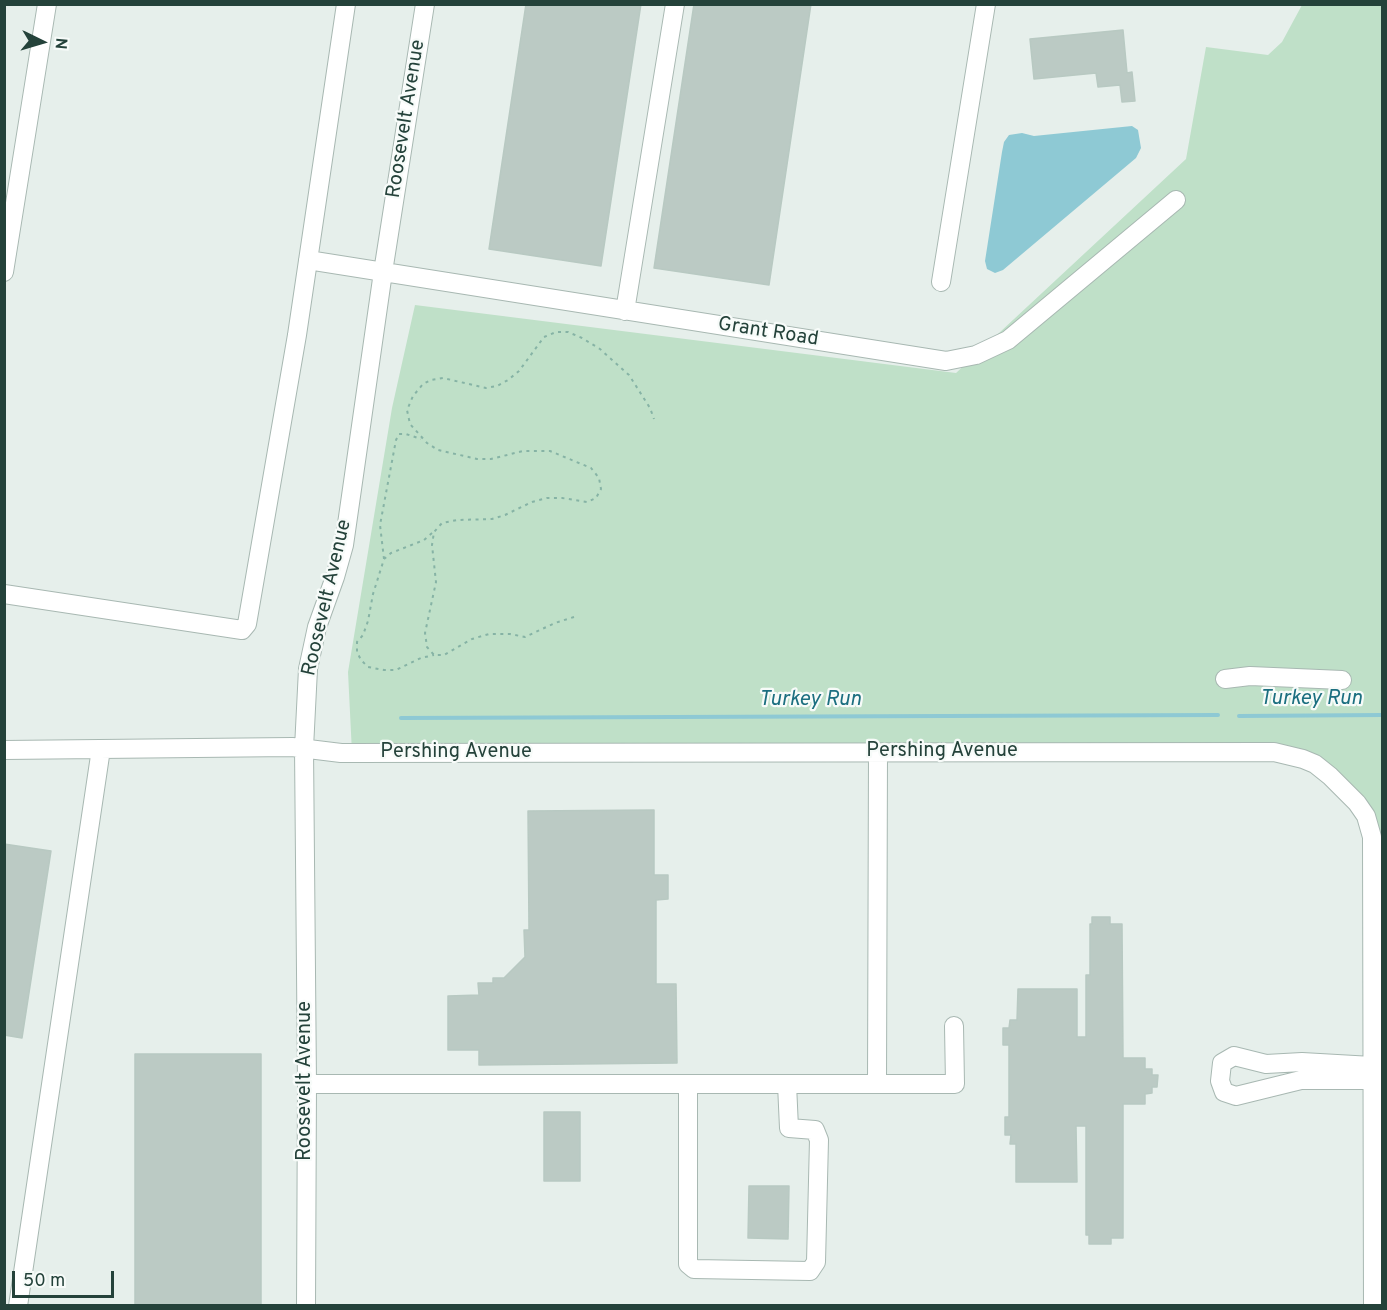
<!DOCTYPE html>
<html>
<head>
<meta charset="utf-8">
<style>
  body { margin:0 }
  #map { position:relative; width:1387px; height:1310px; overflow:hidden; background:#e6efeb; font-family:Overpass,sans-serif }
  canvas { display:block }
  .frame { position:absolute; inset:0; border:6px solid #24423a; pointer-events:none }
  .north { position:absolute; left:12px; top:12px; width:60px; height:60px; -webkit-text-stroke:4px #f7fbf9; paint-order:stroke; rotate:95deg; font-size:16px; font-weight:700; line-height:24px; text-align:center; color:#24423a }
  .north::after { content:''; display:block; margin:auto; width:21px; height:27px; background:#24423a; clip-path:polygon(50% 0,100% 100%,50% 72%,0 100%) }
  .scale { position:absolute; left:12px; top:1271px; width:102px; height:27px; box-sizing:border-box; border:3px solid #24423a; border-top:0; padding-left:8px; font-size:18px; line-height:21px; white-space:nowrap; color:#24423a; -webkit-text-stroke:4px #f7fbf9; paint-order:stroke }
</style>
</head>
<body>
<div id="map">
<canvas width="1387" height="1310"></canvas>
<div class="frame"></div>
<div class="north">N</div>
<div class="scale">50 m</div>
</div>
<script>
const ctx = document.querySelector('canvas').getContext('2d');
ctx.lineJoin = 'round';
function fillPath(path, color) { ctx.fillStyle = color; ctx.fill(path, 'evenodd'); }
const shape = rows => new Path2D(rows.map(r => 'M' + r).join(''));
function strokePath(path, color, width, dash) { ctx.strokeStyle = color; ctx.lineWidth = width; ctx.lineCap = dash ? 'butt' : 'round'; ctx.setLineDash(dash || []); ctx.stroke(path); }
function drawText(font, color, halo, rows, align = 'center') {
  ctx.font = font + ' Overpass,sans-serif'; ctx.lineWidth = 4.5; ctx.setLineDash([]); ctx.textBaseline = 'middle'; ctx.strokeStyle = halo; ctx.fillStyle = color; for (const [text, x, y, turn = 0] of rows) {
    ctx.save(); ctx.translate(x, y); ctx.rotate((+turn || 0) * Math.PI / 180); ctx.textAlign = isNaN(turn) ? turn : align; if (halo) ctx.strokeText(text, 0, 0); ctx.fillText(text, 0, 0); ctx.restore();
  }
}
fillPath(shape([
  [1302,5,1382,5,1382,923,1372,915,1371,827,1303,759,352,753,348,672,392,408,415,305,956,373,1186,159,1206,47,1268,55,1282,42]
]), '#bfe0c8');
fillPath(shape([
  [1132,126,1138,130,1141,148,1136,158,1003,270,995,273,987,269,985,261,1002,152,1004,142,1009,135,1022,133,1034,136]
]), '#8ec9d4');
strokePath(shape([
  [1239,716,1382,715],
  [401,718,1218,715]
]), '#8ec9d4', 4);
const building = shape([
  [526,4,641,4,601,266,489,249,526,4],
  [694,4,811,4,769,285,654,268,694,4],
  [1123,30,1127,73,1132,72,1135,101,1122,102,1120,85,1098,87,1096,73,1034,79,1030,39,1123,30],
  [654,810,654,875,668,875,668,899,656,900,656,984,676,984,677,1063,479,1065,479,1050,448,1050,448,996,479,995,478,983,493,983,493,978,504,978,525,957,524,930,529,930,528,811,654,810],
  [4,844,51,851,22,1038,4,1035,4,844],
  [1092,917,1110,917,1110,924,1122,924,1123,1058,1145,1058,1145,1069,1152,1069,1152,1075,1158,1075,1157,1087,1152,1087,1152,1093,1145,1094,1145,1104,1123,1104,1123,1238,1111,1238,1111,1244,1089,1244,1089,1235,1086,1235,1086,1126,1076,1126,1077,1182,1016,1182,1016,1144,1010,1144,1011,1135,1005,1135,1005,1117,1009,1117,1009,1045,1003,1045,1003,1028,1009,1028,1010,1020,1017,1020,1018,989,1077,989,1077,1037,1086,1037,1086,975,1090,975,1090,924,1092,924,1092,917],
  [135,1054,261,1054,261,1306,135,1306,135,1054],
  [544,1112,580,1112,580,1181,544,1181,544,1112],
  [749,1186,789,1186,788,1239,748,1238,749,1186]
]);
fillPath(building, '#bbcac4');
strokePath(building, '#b8c9c2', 1.5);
const minor = shape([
  [308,260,946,361,976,355,1008,340,1176,200],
  [4,272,47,4],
  [941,282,986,4],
  [625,311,675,4],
  [4,594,242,630,247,624,297,335,346,4],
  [1225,679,1250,676,1342,680],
  [4,750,292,747,341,753,1274,752,1303,759,1315,764,1330,776,1357,803,1366,816,1372,837,1373,1306],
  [1372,1080,1301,1080,1236,1096,1224,1092,1220,1081,1222,1063,1234,1056,1266,1064,1302,1062,1372,1066],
  [307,1084,877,1084,878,752],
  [688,1084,688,1264,694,1269,810,1271,816,1262,819,1140,815,1130,789,1128,787,1084],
  [877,1084,955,1084,954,1026],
  [18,1306,101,749],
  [306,1306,307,1084,304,748,308,669,317,627,335,577,344,545,383,272,425,4]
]);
strokePath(minor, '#a8b8b2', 20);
strokePath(shape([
  [432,533,424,540,391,553,384,559,373,594,368,621,363,635,357,642,357,652,361,660,368,667,384,670,396,670,421,658,434,655],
  [384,559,380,525,396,440,399,434,406,434,421,439],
  [574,617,555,623,525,637,510,634,489,634,472,639,444,655,434,655,427,647,425,633,436,582,432,545,434,532,442,523,457,520,492,519,505,515,532,502,547,498,562,498,587,502,596,498,601,489,599,478,591,468,550,451,523,451,491,459,477,459,438,450,427,443,410,424,407,410,413,396,423,384,431,380,443,378,486,388,497,386,508,380,519,371,544,337,556,332,568,332,582,338,600,349,629,375,650,408,654,419]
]), '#86b3a5', 2, [3, 4.5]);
strokePath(minor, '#fff', 18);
drawText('20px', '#24423a', '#f7fbf9', [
  ["Roosevelt Avenue",407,119,-81],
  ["Grant Road",768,333,9],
  ["Roosevelt Avenue",328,598,-77],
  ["Pershing Avenue",942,752],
  ["Pershing Avenue",456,753],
  ["Roosevelt Avenue",306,1081,-90]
]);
drawText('italic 21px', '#1c6f80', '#f7fbf9', [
  ["Turkey Run",1311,700],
  ["Turkey Run",810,701]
]);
</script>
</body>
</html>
